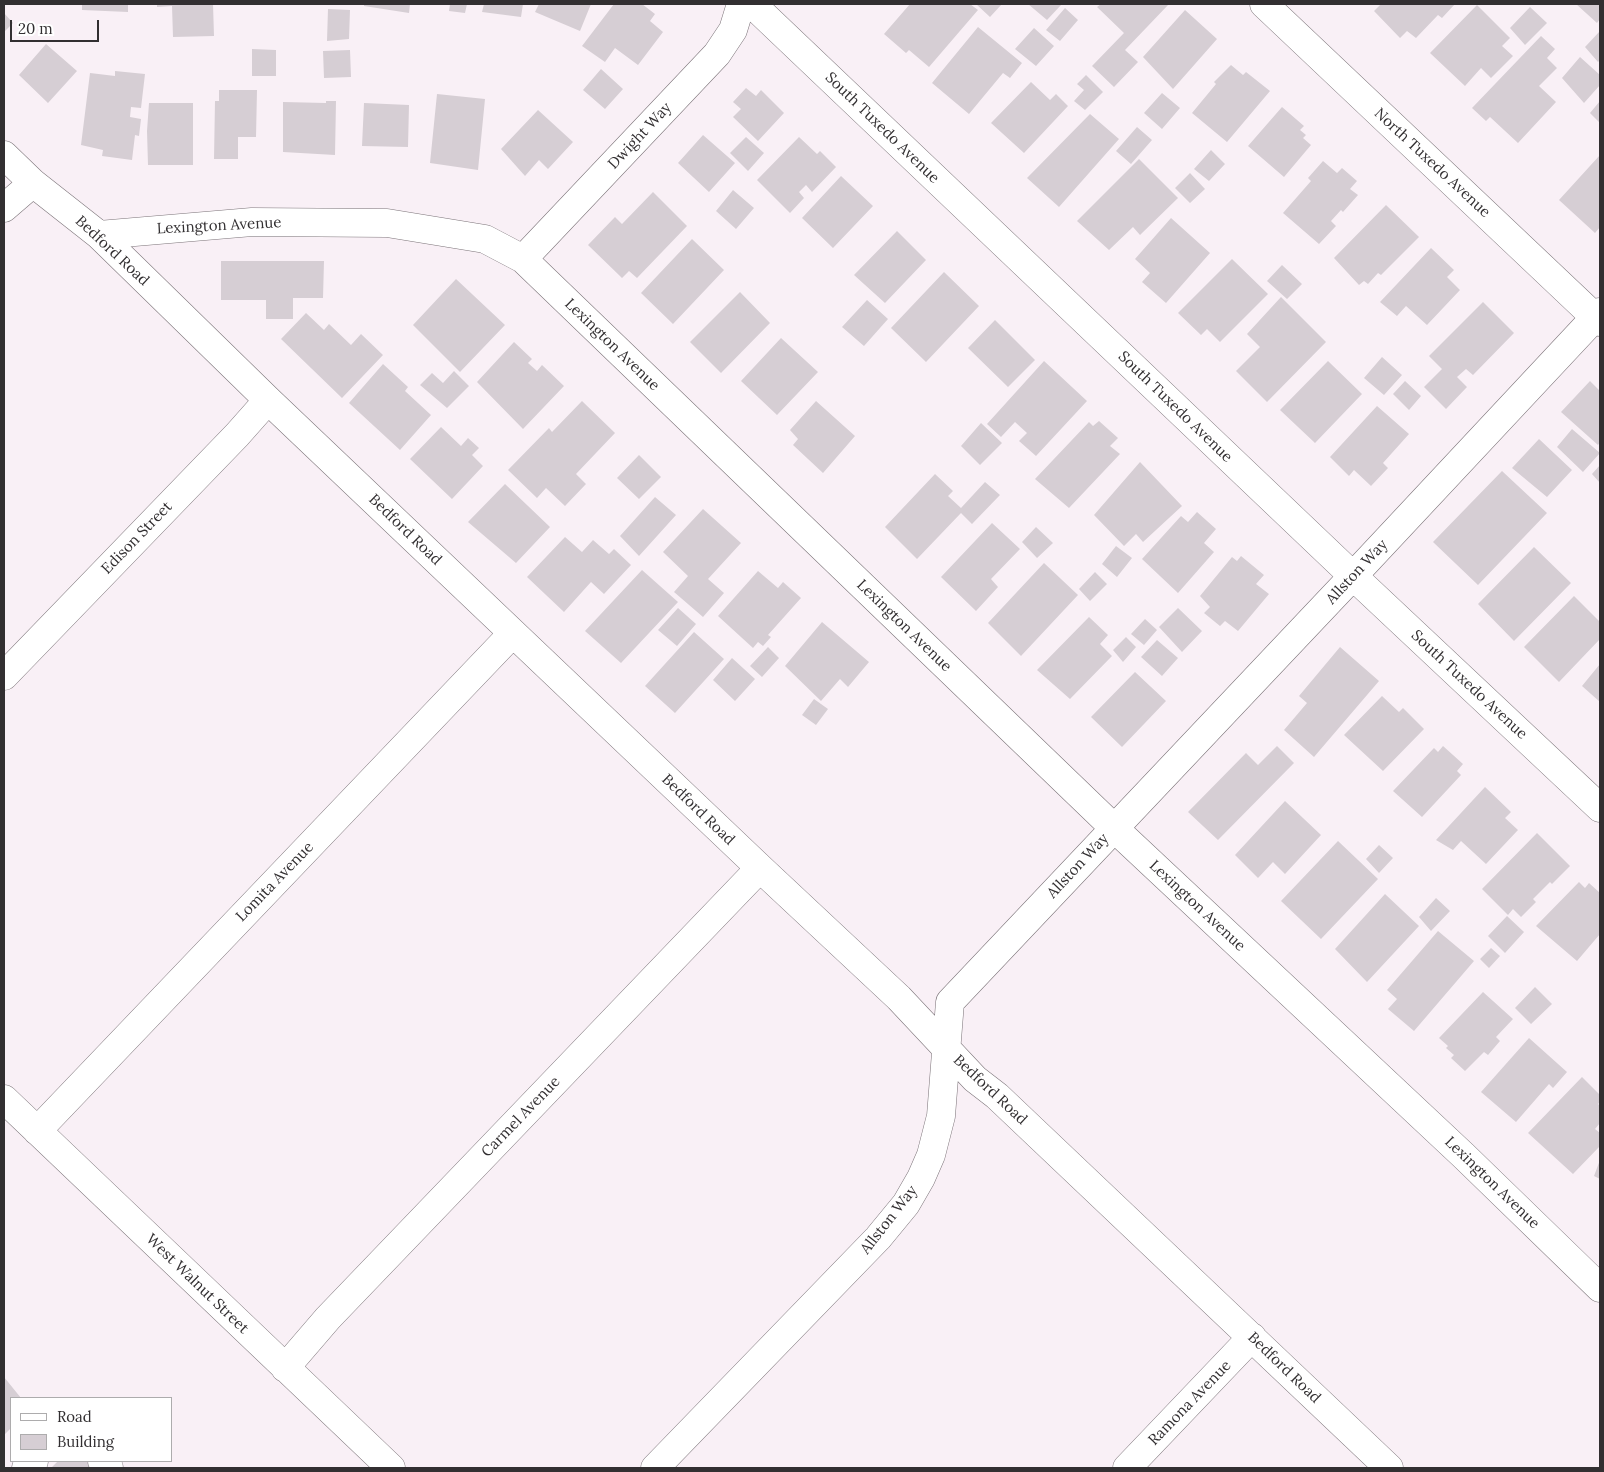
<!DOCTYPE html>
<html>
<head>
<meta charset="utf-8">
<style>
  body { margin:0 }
  #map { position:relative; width:1604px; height:1472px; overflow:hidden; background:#f9f0f6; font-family:Lora,serif }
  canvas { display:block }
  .frame { position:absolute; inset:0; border:5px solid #322f31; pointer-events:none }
  .legend { position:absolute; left:10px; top:1397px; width:162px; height:65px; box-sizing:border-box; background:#fff; border:1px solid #adacad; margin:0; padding:6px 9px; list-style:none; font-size:15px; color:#322f31 }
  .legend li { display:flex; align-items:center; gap:10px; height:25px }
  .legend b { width:25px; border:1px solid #adacad }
  .scale { position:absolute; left:10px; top:20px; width:89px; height:22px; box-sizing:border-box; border:2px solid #322f31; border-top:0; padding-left:6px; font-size:15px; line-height:18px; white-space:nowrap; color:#322f31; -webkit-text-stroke:4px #fff; paint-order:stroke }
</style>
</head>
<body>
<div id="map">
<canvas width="1604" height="1472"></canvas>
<div class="frame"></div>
<ul class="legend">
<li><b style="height:6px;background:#fff"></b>Road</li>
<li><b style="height:14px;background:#d6ced4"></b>Building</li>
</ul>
<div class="scale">20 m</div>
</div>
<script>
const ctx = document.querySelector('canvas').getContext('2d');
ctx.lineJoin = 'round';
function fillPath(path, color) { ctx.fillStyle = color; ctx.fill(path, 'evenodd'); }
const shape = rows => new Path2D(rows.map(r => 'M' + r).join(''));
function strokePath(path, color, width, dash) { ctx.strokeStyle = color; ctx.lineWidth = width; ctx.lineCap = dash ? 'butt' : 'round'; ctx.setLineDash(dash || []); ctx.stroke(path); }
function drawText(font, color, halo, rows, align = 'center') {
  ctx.font = font + ' Lora,serif'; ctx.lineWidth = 4.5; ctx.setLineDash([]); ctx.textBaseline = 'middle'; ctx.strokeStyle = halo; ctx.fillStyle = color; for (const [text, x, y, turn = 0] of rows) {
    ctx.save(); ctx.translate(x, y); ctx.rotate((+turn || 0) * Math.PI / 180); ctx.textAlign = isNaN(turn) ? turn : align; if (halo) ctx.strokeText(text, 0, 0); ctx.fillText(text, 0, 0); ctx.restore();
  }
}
fillPath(shape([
  [82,4,128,4,128,12,82,10],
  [157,4,213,4,214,36,173,37,172,6,157,7],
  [364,4,410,4,409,13,364,6],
  [450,4,467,4,465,13,449,11],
  [484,4,523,4,521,17,482,12],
  [539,4,591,4,580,31,535,12],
  [614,4,642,4,655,14,650,21,663,32,638,65,615,48,605,62,582,46],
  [910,4,970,4,978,10,929,67,909,50,906,53,884,34],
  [976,4,1002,4,990,17],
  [1028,4,1062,4,1047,20],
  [1101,4,1169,4,1125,50,1138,62,1114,87,1092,66,1124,33,1097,7],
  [1381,4,1455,4,1442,18,1438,15,1416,38,1407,31,1400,38,1374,11],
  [1576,4,1600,4,1600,19,1597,23],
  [1477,5,1510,38,1502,46,1513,56,1491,78,1481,68,1465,86,1430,53],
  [1530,7,1547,23,1525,45,1510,28],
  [1065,8,1078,20,1060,41,1046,30],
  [328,9,350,10,349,39,327,41],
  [1185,10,1217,39,1173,89,1143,57],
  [4,13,13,23,4,32],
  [978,27,1022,63,1010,78,1003,73,969,114,932,83],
  [1034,28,1054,46,1036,66,1015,49],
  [1600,31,1600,60,1598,62,1585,47],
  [1541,36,1555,49,1547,58,1557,68,1539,86,1556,102,1518,143,1490,117,1486,121,1472,108],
  [46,44,77,71,48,103,19,75],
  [252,49,276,50,276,76,252,76],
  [350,50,351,77,324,78,323,51],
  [1580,57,1600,75,1600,85,1584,103,1562,78],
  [1231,65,1243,75,1246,72,1270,91,1227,142,1192,113,1216,84,1214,82],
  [601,69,623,89,605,109,583,90],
  [115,71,145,74,141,108,131,107,130,117,141,119,139,136,135,135,132,160,102,156,103,150,81,145,90,73,115,76],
  [1086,75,1103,92,1085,110,1074,101,1084,90,1077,84],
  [1031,82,1050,100,1056,94,1068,106,1024,153,991,123],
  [746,88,756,96,761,90,784,113,758,141,733,117,741,109,733,102],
  [219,90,257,90,256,137,238,137,238,159,214,159,215,101,219,101],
  [1162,93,1180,108,1162,129,1144,113],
  [437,94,485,99,478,170,430,163],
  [326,101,336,101,335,155,283,152,283,102,326,103],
  [1600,101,1600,123,1590,113],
  [149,103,193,103,193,165,148,165,147,131],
  [364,103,409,105,408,147,362,146],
  [1282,107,1304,126,1300,130,1306,135,1303,138,1311,145,1284,177,1248,146],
  [538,110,573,142,548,169,539,160,525,176,501,149],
  [1090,114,1119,139,1059,207,1027,178],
  [1137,127,1152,140,1131,164,1116,151],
  [703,135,735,163,709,192,678,163],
  [746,137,764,153,748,171,730,153],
  [799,137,817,154,820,151,836,167,812,192,806,185,799,192,804,198,790,213,757,180],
  [1211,150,1225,164,1209,181,1194,169],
  [1600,155,1600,227,1595,233,1559,200],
  [1139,159,1178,198,1140,235,1133,227,1109,250,1077,221],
  [1323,161,1337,173,1342,168,1357,181,1350,189,1358,195,1343,212,1341,210,1331,221,1336,226,1319,244,1283,213,1311,181,1308,178],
  [1190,173,1205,189,1190,203,1175,188],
  [841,176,873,206,833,248,802,218],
  [733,190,754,208,736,229,716,211],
  [653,192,687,226,637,278,629,271,622,278,588,245,615,217,622,224],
  [1386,205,1419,237,1381,275,1378,273,1368,284,1364,281,1359,285,1334,258],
  [1171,218,1210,253,1166,303,1142,282,1150,273,1135,259],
  [897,231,926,260,885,303,854,275],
  [692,239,724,270,673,324,641,293],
  [1431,248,1454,270,1447,277,1460,290,1427,325,1406,306,1397,316,1380,302],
  [1232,259,1268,294,1220,342,1207,329,1201,335,1178,313],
  [221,261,324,261,323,298,293,298,293,319,266,319,266,300,221,300],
  [1282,265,1302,284,1287,299,1267,281],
  [944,272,979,306,926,362,891,328],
  [456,279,505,325,460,372,413,325],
  [740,292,770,323,721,373,690,342],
  [1281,297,1326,342,1267,402,1236,371,1260,347,1247,334],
  [867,300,888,319,864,346,842,327],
  [1483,302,1514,333,1473,375,1466,369,1457,377,1467,387,1446,409,1424,387,1442,369,1429,356],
  [306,313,324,330,329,324,351,345,361,334,383,355,342,398,281,339],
  [995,320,1035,360,1008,387,968,348],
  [781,338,818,372,777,415,741,381],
  [514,342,532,359,528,363,537,371,542,365,564,386,523,429,477,382],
  [1382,357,1402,375,1384,395,1364,378],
  [1044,361,1087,401,1036,456,1019,441,1027,433,1015,422,1001,437,987,424],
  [1328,361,1362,394,1315,443,1280,410],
  [383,364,408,387,405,391,431,415,400,450,349,403],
  [454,371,469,386,447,408,420,385,432,373,443,383],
  [1405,381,1421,396,1409,410,1393,394],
  [1590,381,1600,391,1600,442,1598,445,1561,412],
  [582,401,615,433,576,474,586,484,565,506,546,488,537,498,508,470,549,428,552,432],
  [816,401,855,436,823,473,793,445,798,439,790,430],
  [1377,406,1409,434,1383,463,1388,468,1371,486,1354,470,1349,476,1330,457],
  [1099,421,1118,438,1110,446,1120,454,1069,508,1035,479,1089,422,1093,426],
  [981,423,1002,443,980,465,961,446],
  [441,427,461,446,468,438,479,448,472,455,483,466,452,499,410,459],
  [1572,429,1600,453,1583,472,1557,447],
  [1539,439,1572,470,1547,497,1512,468],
  [639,455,661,477,639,499,617,478],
  [1140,462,1182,506,1143,542,1136,534,1124,546,1094,515],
  [1600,465,1600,483,1592,474],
  [1502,471,1547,513,1478,585,1433,542],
  [935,474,953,491,948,496,961,508,985,482,1000,495,972,524,961,513,917,559,885,527],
  [505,484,550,527,516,563,468,522],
  [655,497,676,515,639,556,620,536],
  [703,509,741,543,708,579,724,593,703,617,674,592,688,576,663,552],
  [1197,512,1216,529,1204,543,1214,552,1178,593,1142,559,1181,516,1188,522],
  [992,523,1020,549,991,579,998,587,976,611,941,577],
  [1036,527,1053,543,1037,558,1022,542],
  [565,537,582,552,593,540,609,554,614,549,631,565,604,594,591,582,564,612,527,577],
  [1116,546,1132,558,1117,577,1102,564],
  [1534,547,1571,583,1514,641,1478,604],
  [1241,556,1264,575,1256,584,1269,594,1238,631,1225,621,1220,626,1204,613,1210,607,1200,596,1232,557,1237,561],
  [1044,563,1078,595,1021,656,988,623],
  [642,570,678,602,621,663,585,631],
  [758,571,778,588,783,582,801,598,768,635,771,637,763,646,758,642,753,648,718,616],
  [1095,572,1107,584,1090,601,1079,589],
  [1574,596,1600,622,1600,639,1559,682,1524,647],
  [678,608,696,624,677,646,658,630],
  [1178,608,1202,631,1182,652,1159,627],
  [1089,617,1108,635,1100,644,1112,656,1070,699,1037,670],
  [1145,619,1157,630,1144,645,1131,634],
  [822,622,869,662,848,687,840,679,821,701,785,666],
  [694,632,724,659,675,713,645,686],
  [1126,637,1136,647,1123,662,1113,650],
  [1157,640,1178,658,1162,676,1141,657],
  [768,647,779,658,762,677,750,666],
  [1340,647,1379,681,1314,757,1284,730,1307,703,1299,696],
  [732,658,755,679,735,701,713,680],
  [1600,664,1600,702,1582,686],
  [1135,672,1166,701,1122,747,1091,717],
  [1382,696,1399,712,1403,708,1424,729,1383,771,1344,735],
  [814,699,828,709,816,725,802,715],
  [1277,746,1294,763,1218,840,1188,812,1246,753,1258,765],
  [1443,746,1463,764,1457,771,1461,775,1422,817,1393,791,1434,748,1438,752],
  [1485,787,1511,812,1505,818,1518,830,1486,864,1461,841,1453,850,1436,840],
  [1285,801,1321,835,1285,874,1273,862,1258,878,1235,855],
  [1537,833,1570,866,1552,884,1550,882,1533,899,1536,902,1521,917,1513,909,1508,915,1482,889],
  [1338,841,1378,879,1321,939,1281,901],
  [1379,845,1393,858,1379,873,1366,859],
  [1579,882,1585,888,1589,883,1600,893,1600,934,1577,961,1536,926],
  [1385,894,1419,926,1367,982,1335,949],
  [1436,898,1450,911,1431,931,1419,917],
  [1507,916,1524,932,1505,953,1488,936],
  [1438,931,1474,961,1414,1031,1388,1009,1397,999,1387,990],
  [1491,948,1500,956,1489,968,1480,959],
  [1535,987,1552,1004,1531,1024,1515,1008],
  [1483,992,1513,1019,1496,1037,1500,1041,1488,1055,1484,1052,1465,1071,1451,1058,1454,1055,1446,1048,1448,1046,1439,1038],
  [1529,1038,1567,1072,1553,1088,1549,1084,1516,1122,1481,1092],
  [1582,1077,1600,1095,1600,1102,1598,1104,1600,1106,1600,1123,1595,1129,1600,1133,1600,1146,1573,1174,1528,1133],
  [1600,1160,1600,1179,1594,1176],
  [4,1377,21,1398,11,1398,11,1428,4,1435],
  [58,1461,86,1461,94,1468,51,1468]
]), '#d6ced4');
const minor = shape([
  [752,4,1353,576,1600,808],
  [1264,4,1600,322],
  [4,155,33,183,99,235,268,400,760,868,899,998,975,1079,997,1096,1389,1468],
  [4,208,33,183],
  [99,235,252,222,387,223,485,239,523,259,1114,828,1464,1156,1600,1288],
  [523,259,717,54,733,30,741,4],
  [4,676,237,435,268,400],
  [4,1099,391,1468],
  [37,1131,513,633],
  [285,1368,328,1318,760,868],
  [102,1461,109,1468],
  [26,1468,34,1461],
  [655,1468,878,1238,906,1204,921,1178,931,1155,941,1116,950,1002,1353,576,1600,312],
  [1127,1468,1252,1337]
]);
strokePath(minor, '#7c7479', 29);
strokePath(minor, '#fff', 28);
drawText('15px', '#322f31', '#fff', [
  ["South Tuxedo Avenue",882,128,44],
  ["Dwight Way",640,136,-47],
  ["North Tuxedo Avenue",1432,163,43],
  ["Lexington Avenue",219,226,-3],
  ["Bedford Road",112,251,43],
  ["Lexington Avenue",612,345,44],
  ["South Tuxedo Avenue",1175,407,44],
  ["Bedford Road",405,530,44],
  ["Edison Street",137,538,-46],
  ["Allston Way",1357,572,-47],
  ["Lexington Avenue",904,626,44],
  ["South Tuxedo Avenue",1469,685,43],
  ["Bedford Road",698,810,44],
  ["Allston Way",1078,866,-47],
  ["Lomita Avenue",275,882,-46],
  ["Lexington Avenue",1197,906,43],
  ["Bedford Road",990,1090,43],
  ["Carmel Avenue",521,1117,-46],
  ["Lexington Avenue",1492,1183,44],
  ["Allston Way",889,1220,-52],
  ["West Walnut Street",197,1284,44],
  ["Bedford Road",1284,1368,44],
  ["Ramona Avenue",1190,1403,-46]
]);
</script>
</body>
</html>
